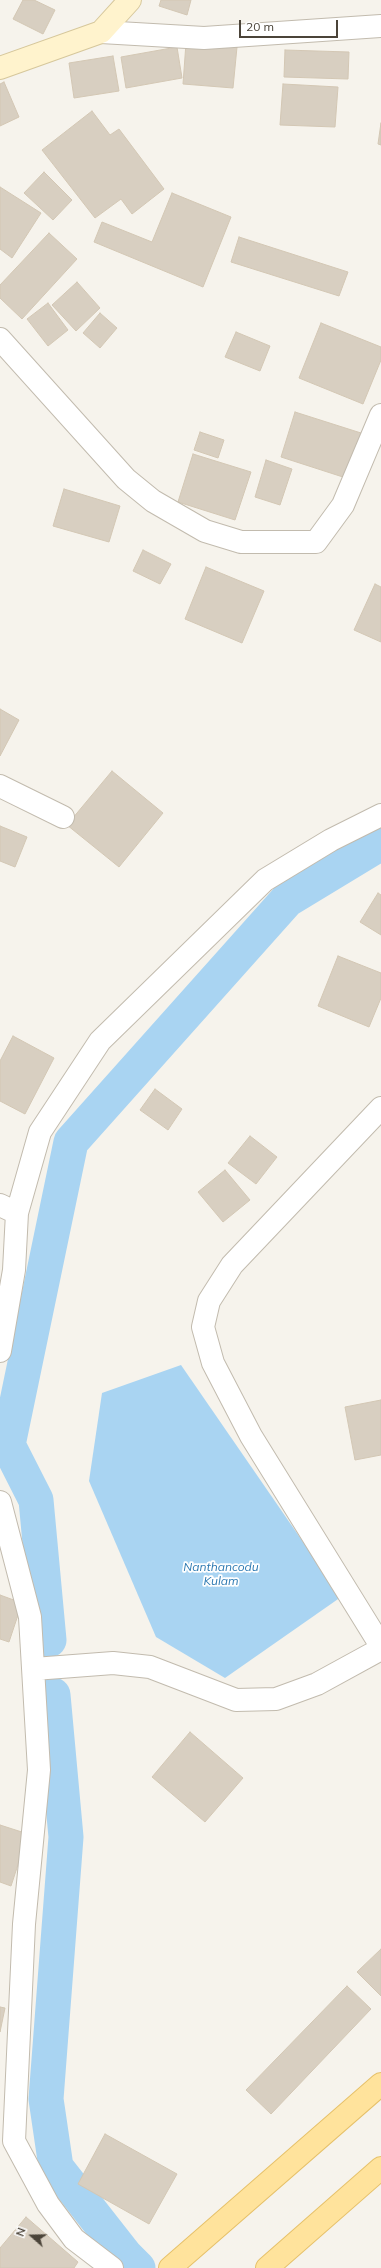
<!DOCTYPE html>
<html>
<head>
<meta charset="utf-8">
<style>
  body { margin:0 }
  #map { position:relative; width:381px; height:2268px; overflow:hidden; background:#f6f3ec; font-family:Mulish,sans-serif }
  canvas { display:block }
  .north { position:absolute; left:12px; top:2216px; width:40px; height:40px; -webkit-text-stroke:3px #fff; paint-order:stroke; rotate:290deg; font-size:11px; font-weight:700; line-height:16px; text-align:center; color:#4b4439 }
  .north::after { content:''; display:block; margin:auto; width:14px; height:18px; background:#4b4439; clip-path:polygon(50% 0,100% 100%,50% 72%,0 100%) }
  .scale { position:absolute; left:239px; top:20px; width:99px; height:18px; box-sizing:border-box; border:2px solid #4b4439; border-top:0; padding-left:5px; font-size:12px; line-height:14px; white-space:nowrap; color:#4b4439; -webkit-text-stroke:3px #fff; paint-order:stroke }
</style>
</head>
<body>
<div id="map">
<canvas width="381" height="2268"></canvas>
<div class="north">N</div>
<div class="scale">20 m</div>
</div>
<script>
const ctx = document.querySelector('canvas').getContext('2d');
ctx.lineJoin = 'round';
function fillPath(path, color) { ctx.fillStyle = color; ctx.fill(path, 'evenodd'); }
const shape = rows => new Path2D(rows.map(r => 'M' + r).join(''));
function strokePath(path, color, width, dash) { ctx.strokeStyle = color; ctx.lineWidth = width; ctx.lineCap = dash ? 'butt' : 'round'; ctx.setLineDash(dash || []); ctx.stroke(path); }
function drawText(font, color, halo, rows, align = 'center') {
  ctx.font = font + ' Mulish,sans-serif'; ctx.lineWidth = 3.5; ctx.setLineDash([]); ctx.textBaseline = 'middle'; ctx.strokeStyle = halo; ctx.fillStyle = color; for (const [text, x, y, turn = 0] of rows) {
    ctx.save(); ctx.translate(x, y); ctx.rotate((+turn || 0) * Math.PI / 180); ctx.textAlign = isNaN(turn) ? turn : align; if (halo) ctx.strokeText(text, 0, 0); ctx.fillText(text, 0, 0); ctx.restore();
  }
}
fillPath(shape([
  [181,1365,341,1597,225,1678,156,1637,89,1481,102,1393]
]), '#a9d4f2');
strokePath(shape([
  [49,1640,36,1500,8,1445,71,1142,287,900,381,843],
  [53,1695,66,1837,46,2099,56,2167,125,2255,138,2268]
]), '#a9d4f2', 35);
const building = shape([
  [23,0,34,0,55,10,43,34,13,19,23,0],
  [161,0,191,0,187,15,159,6,161,0],
  [186,43,237,47,233,88,183,84,186,43],
  [177,47,182,78,126,88,121,57,177,47],
  [285,50,349,52,348,79,284,77,285,50],
  [113,56,119,91,74,98,69,63,113,56],
  [4,82,19,117,0,126,0,84,4,82],
  [283,84,338,87,335,127,280,125,283,84],
  [92,111,110,135,119,129,164,189,132,214,121,199,95,218,42,150,92,111],
  [381,123,381,145,378,144,381,123],
  [44,172,72,200,53,220,24,193,44,172],
  [0,187,41,213,12,258,0,249,0,187],
  [172,193,231,217,203,287,94,242,102,222,152,242,172,193],
  [49,233,77,259,22,319,0,298,0,285,49,233],
  [239,237,348,272,339,296,231,262,239,237],
  [77,282,100,308,76,331,52,305,77,282],
  [48,303,68,330,48,346,27,319,48,303],
  [100,313,117,328,100,348,83,333,100,313],
  [321,323,381,347,381,360,363,404,299,378,321,323],
  [236,332,270,346,260,371,225,357,236,332],
  [295,412,361,433,346,478,281,457,295,412],
  [200,432,224,440,218,458,194,450,200,432],
  [193,454,251,472,235,520,178,502,193,454],
  [266,460,292,469,280,505,255,497,266,460],
  [64,489,120,506,109,542,53,526,64,489],
  [143,550,171,564,160,584,133,571,143,550],
  [206,567,264,591,242,643,185,619,206,567],
  [375,584,381,587,381,642,354,630,375,584],
  [0,709,19,720,0,756,0,709],
  [112,771,163,813,119,867,67,825,112,771],
  [0,826,27,837,15,867,0,861,0,826],
  [378,893,381,895,381,935,360,922,378,893],
  [338,956,381,973,381,998,369,1027,318,1006,338,956],
  [13,1036,54,1058,25,1114,0,1101,0,1061,13,1036],
  [155,1089,182,1109,168,1130,140,1110,155,1089],
  [250,1136,277,1157,256,1184,228,1163,250,1136],
  [225,1170,250,1200,223,1222,198,1192,225,1170],
  [381,1400,381,1455,355,1460,345,1407,381,1400],
  [0,1595,22,1603,9,1642,0,1639,0,1595],
  [190,1732,243,1778,205,1822,152,1777,190,1732],
  [0,1825,28,1834,11,1886,0,1882,0,1825],
  [381,1949,381,1996,357,1972,381,1949],
  [347,1986,371,2009,271,2114,246,2090,347,1986],
  [0,2007,5,2008,0,2032,0,2007],
  [105,2134,177,2174,149,2224,78,2184,105,2134],
  [26,2217,78,2262,74,2268,0,2268,0,2248,26,2217]
]);
fillPath(building, '#d8cfc1');
strokePath(building, '#d3c7b4', 1);
const street = shape([
  [101,32,204,38,381,26],
  [0,339,126,479,153,501,205,531,241,542,316,542,343,505,381,415],
  [0,786,63,817],
  [381,1108,232,1265,209,1301,203,1327,213,1363,251,1436,381,1646],
  [0,1205,17,1213],
  [0,1351,14,1270,17,1213,40,1132,100,1041,265,880,331,840,381,815],
  [0,1502,30,1617,39,1770,24,1924,14,2141,48,2204,74,2239,112,2268],
  [34,1669,113,1663,150,1667,236,1700,276,1699,317,1684,381,1649]
]);
const secondary = shape([
  [0,68,101,32,130,0]
]);
const primary = shape([
  [170,2268,381,2084],
  [267,2268,381,2168]
]);
strokePath(street, '#c2bbae', 24);
strokePath(secondary, '#d6c79b', 24);
strokePath(primary, '#e6c16a', 24);
strokePath(street, '#fff', 22);
strokePath(secondary, '#fff3cd', 22);
strokePath(primary, '#ffe39c', 22);
drawText('italic 12px', '#2e7ab2', '#fff', [
  ["Nanthancodu",221,1567],
  ["Kulam",221,1581]
]);
</script>
</body>
</html>
